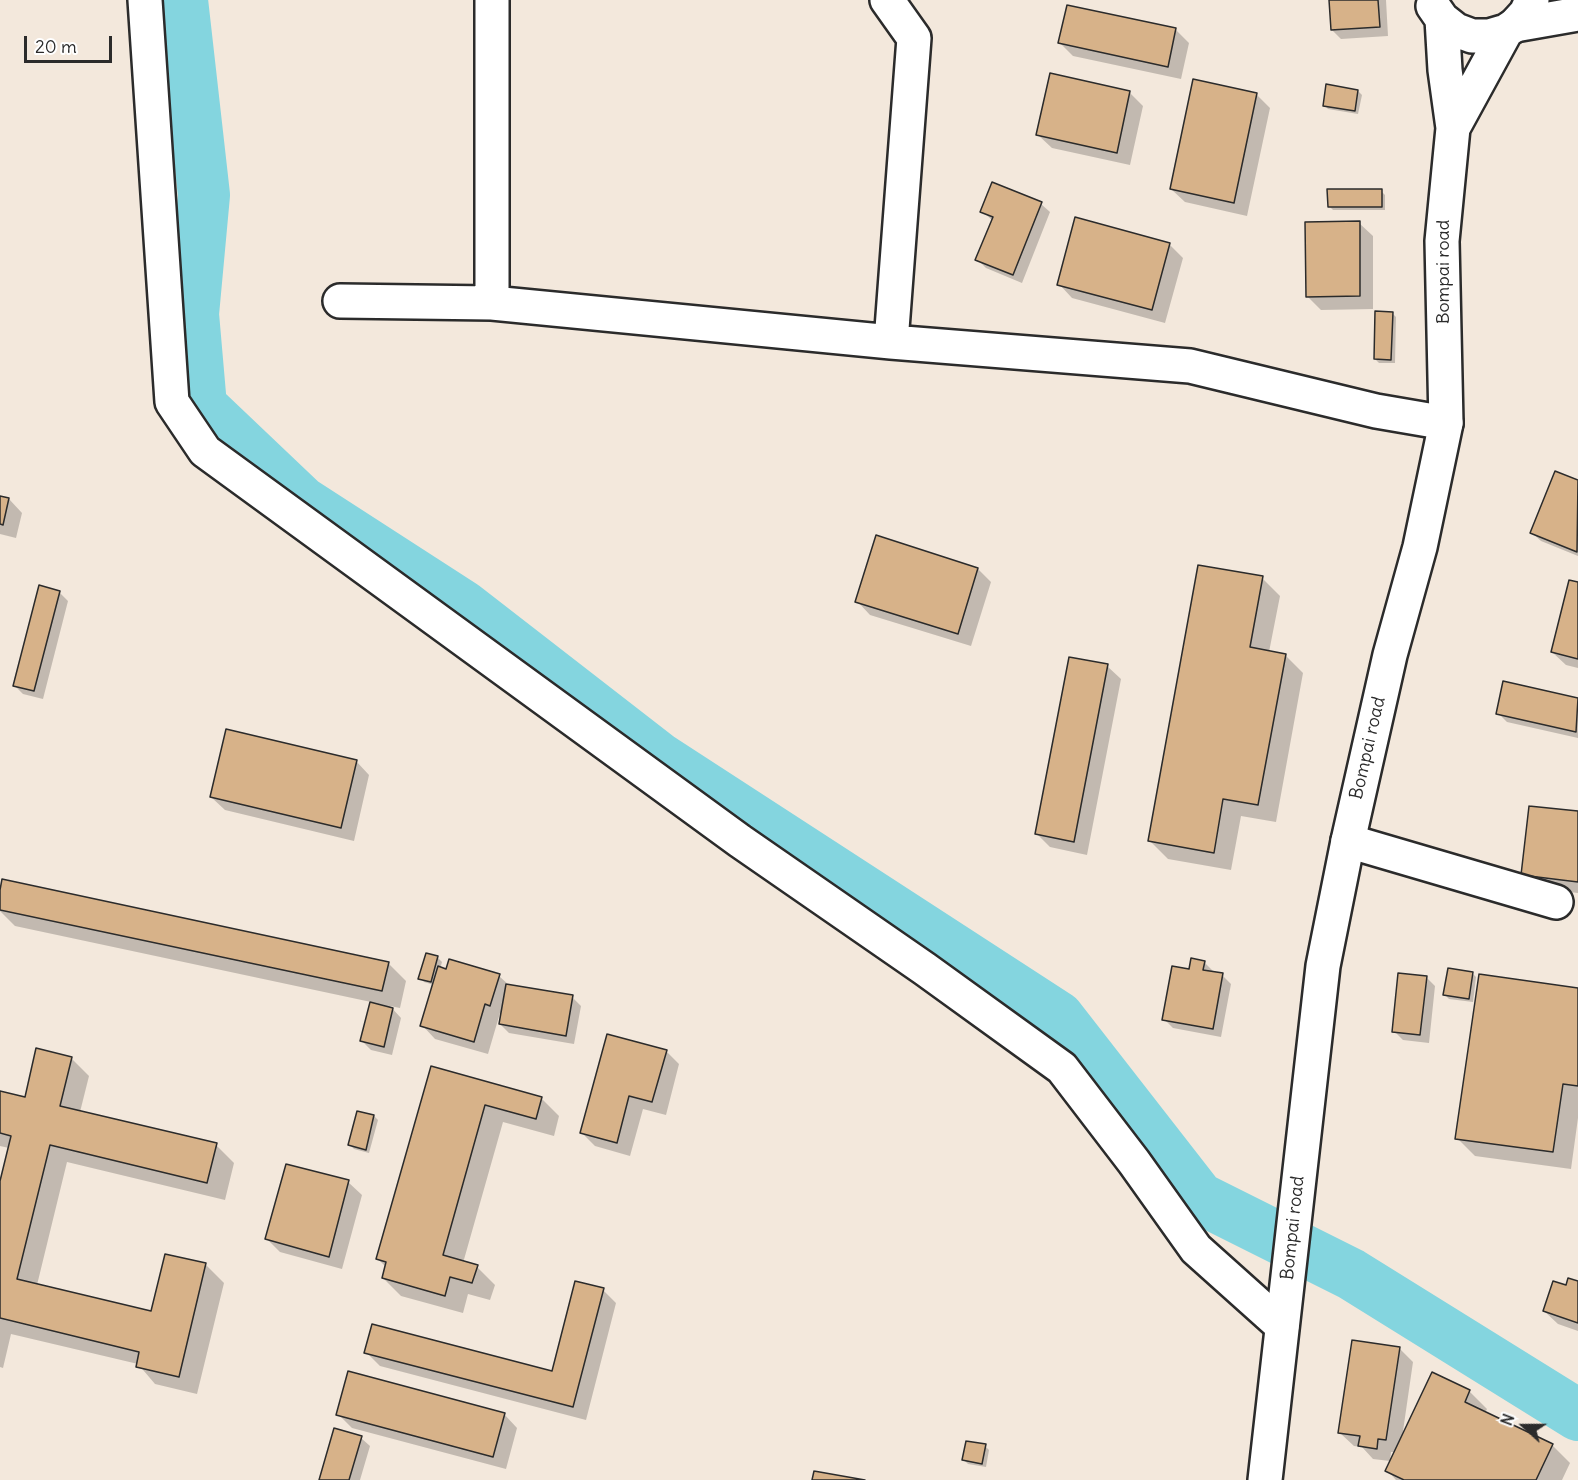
<!DOCTYPE html>
<html>
<head>
<meta charset="utf-8">
<style>
  body { margin:0 }
  #map { position:relative; width:1578px; height:1480px; overflow:hidden; background:#f3e8dc; font-family:Delius,sans-serif }
  canvas { display:block }
  .north { position:absolute; left:1494px; top:1396px; width:60px; height:60px; -webkit-text-stroke:4px #fff; paint-order:stroke; rotate:291deg; font-size:16px; font-weight:700; line-height:24px; text-align:center; color:#2b2b2b }
  .north::after { content:''; display:block; margin:auto; width:21px; height:27px; background:#2b2b2b; clip-path:polygon(50% 0,100% 100%,50% 72%,0 100%) }
  .scale { position:absolute; left:24px; top:36px; width:88px; height:27px; box-sizing:border-box; border:3px solid #2b2b2b; border-top:0; padding-left:8px; font-size:18px; line-height:21px; white-space:nowrap; color:#2b2b2b; -webkit-text-stroke:4px #fff; paint-order:stroke }
</style>
</head>
<body>
<div id="map">
<canvas width="1578" height="1480"></canvas>
<div class="north">N</div>
<div class="scale">20 m</div>
</div>
<script>
const ctx = document.querySelector('canvas').getContext('2d');
ctx.lineJoin = 'round';
function fillPath(path, color) { ctx.fillStyle = color; ctx.fill(path, 'evenodd'); }
const shape = rows => new Path2D(rows.map(r => 'M' + r).join(''));
function strokePath(path, color, width, dash) { ctx.strokeStyle = color; ctx.lineWidth = width; ctx.lineCap = dash ? 'butt' : 'round'; ctx.setLineDash(dash || []); ctx.stroke(path); }
function drawText(font, color, halo, rows, align = 'center') {
  ctx.font = font + ' Delius,sans-serif'; ctx.lineWidth = 4.5; ctx.setLineDash([]); ctx.textBaseline = 'middle'; ctx.strokeStyle = halo; ctx.fillStyle = color; for (const [text, x, y, turn = 0] of rows) {
    ctx.save(); ctx.translate(x, y); ctx.rotate((+turn || 0) * Math.PI / 180); ctx.textAlign = isNaN(turn) ? turn : align; if (halo) ctx.strokeText(text, 0, 0); ctx.fillText(text, 0, 0); ctx.restore();
  }
}
fillPath(shape([
  [1330,0,1386,0,1388,36,1341,39,1332,30],
  [1175,29,1189,43,1181,79,1073,56,1060,43],
  [1358,91,1362,95,1358,114,1328,109,1324,105],
  [1129,92,1143,106,1130,165,1052,148,1038,135],
  [1256,94,1270,108,1247,216,1185,202,1171,189],
  [1381,191,1385,195,1385,210,1333,210,1329,206],
  [1041,204,1050,212,1022,283,986,268,977,259,993,221,982,211],
  [1359,223,1373,236,1373,309,1321,310,1307,296],
  [1169,244,1183,258,1165,323,1072,298,1059,284],
  [1392,313,1396,317,1395,363,1379,363,1375,359],
  [1556,473,1578,481,1578,556,1541,541,1532,533],
  [0,497,9,499,22,513,16,538,0,534],
  [978,569,991,582,971,646,870,615,857,601],
  [1262,578,1280,596,1269,652,1285,655,1303,673,1276,822,1241,816,1231,870,1168,859,1150,841],
  [1578,584,1578,668,1566,665,1552,652],
  [59,592,68,601,43,699,23,694,14,685],
  [1107,666,1121,679,1087,855,1050,847,1037,834],
  [1505,683,1578,699,1578,738,1507,722,1498,713],
  [356,761,369,775,354,841,225,810,211,797],
  [1578,812,1578,893,1536,888,1523,875],
  [0,897,388,963,406,981,400,1008,390,1006,401,1018,392,1055,371,1050,362,1041,371,1002,15,926,0,911],
  [427,955,438,958,442,962,440,969,499,976,510,986,572,997,581,1006,574,1044,509,1033,500,1024,502,1013,500,1013,488,1054,435,1039,422,1025,434,985,424,982,420,978],
  [1204,962,1213,971,1212,973,1222,975,1231,984,1221,1037,1173,1028,1164,1019,1190,971],
  [1472,973,1476,977,1473,1002,1449,999,1445,995],
  [1426,977,1435,986,1429,1043,1403,1040,1394,1031],
  [1578,990,1578,1118,1571,1169,1475,1156,1457,1138],
  [666,1051,679,1064,666,1115,643,1109,630,1156,595,1146,582,1133],
  [71,1058,89,1076,80,1112,216,1145,234,1163,225,1200,67,1162,37,1285,152,1313,166,1255,206,1265,224,1283,197,1394,155,1384,138,1364,11,1334,3,1368,0,1367,0,1187,9,1148,0,1146,0,1093,26,1099],
  [432,1068,541,1098,559,1116,554,1136,503,1122,463,1263,477,1267,495,1285,490,1300,468,1294,463,1313,401,1296,383,1278,387,1268,378,1259],
  [374,1116,378,1120,369,1153,354,1149,350,1145],
  [348,1182,362,1195,342,1269,280,1252,267,1239],
  [1578,1282,1578,1331,1558,1324,1544,1311,1566,1287],
  [603,1290,616,1303,586,1420,380,1366,366,1352,553,1372],
  [1399,1348,1413,1362,1402,1438,1469,1391,1487,1409,1485,1413,1552,1445,1570,1463,1562,1480,1396,1480,1387,1470,1395,1452,1391,1452,1390,1461,1373,1459,1362,1447,1354,1446,1340,1433],
  [338,1414,504,1414,517,1428,506,1469,352,1428],
  [361,1438,370,1446,360,1480,321,1480],
  [985,1446,989,1450,986,1467,968,1464,964,1460]
]), '#0003');
strokePath(shape([
  [182,0,204,195,193,314,201,406,302,502,463,606,659,758,1058,1017,1199,1198,1351,1274,1578,1415]
]), '#84d5df', 52);
const building = shape([
  [1329,0,1378,0,1380,27,1331,30,1329,0],
  [1067,5,1176,28,1168,67,1058,43,1067,5],
  [1050,73,1130,91,1117,153,1036,135,1050,73],
  [1193,79,1257,93,1234,203,1170,189,1193,79],
  [1326,84,1358,90,1355,111,1323,106,1326,84],
  [992,182,1042,202,1013,275,975,260,993,217,980,212,992,182],
  [1327,189,1382,189,1382,207,1328,207,1327,189],
  [1075,217,1170,243,1152,310,1057,285,1075,217],
  [1360,221,1360,296,1306,297,1305,222,1360,221],
  [1375,311,1393,312,1391,360,1374,359,1375,311],
  [1555,471,1578,480,1577,552,1530,533,1555,471],
  [0,496,9,498,3,525,0,524,0,496],
  [876,535,978,568,958,634,855,602,876,535],
  [1198,565,1263,576,1250,647,1286,654,1258,805,1223,799,1214,853,1148,841,1198,565],
  [1569,580,1578,582,1578,659,1551,652,1569,580],
  [39,585,60,591,34,691,13,686,39,585],
  [1069,657,1108,664,1074,842,1035,834,1069,657],
  [1503,681,1578,698,1576,732,1496,714,1503,681],
  [226,729,357,760,341,828,210,797,226,729],
  [1529,806,1578,811,1578,882,1521,875,1529,806],
  [2,879,389,962,382,991,0,910,0,890,2,879],
  [426,953,438,956,431,982,418,979,426,953],
  [1191,958,1205,961,1203,970,1223,973,1213,1029,1162,1020,1172,966,1189,969,1191,958],
  [449,959,500,974,490,1006,485,1004,474,1042,420,1026,438,966,446,969,449,959],
  [1448,968,1473,972,1469,999,1443,995,1448,968],
  [1398,973,1427,976,1420,1035,1392,1032,1398,973],
  [1479,974,1578,988,1578,1086,1563,1084,1553,1152,1455,1139,1479,974],
  [506,984,573,995,566,1036,499,1024,506,984],
  [370,1002,393,1008,384,1047,360,1041,370,1002],
  [607,1034,667,1050,652,1102,629,1096,617,1143,580,1133,607,1034],
  [36,1048,72,1057,60,1106,217,1143,207,1183,50,1145,17,1279,151,1311,165,1254,206,1263,179,1377,136,1367,139,1352,0,1318,0,1181,11,1136,0,1133,0,1091,25,1097,36,1048],
  [431,1066,542,1097,536,1119,485,1105,443,1255,478,1265,472,1283,450,1277,445,1296,382,1278,386,1262,376,1259,431,1066],
  [357,1111,374,1115,366,1150,348,1145,357,1111],
  [286,1164,349,1180,329,1257,265,1239,286,1164],
  [1568,1278,1578,1281,1578,1323,1543,1311,1553,1281,1566,1285,1568,1278],
  [575,1281,604,1288,573,1407,364,1353,372,1324,552,1371,575,1281],
  [1352,1340,1400,1347,1386,1440,1378,1439,1377,1449,1358,1446,1360,1436,1338,1433,1352,1340],
  [348,1371,505,1413,493,1457,336,1415,348,1371],
  [1432,1372,1470,1390,1465,1402,1553,1444,1536,1480,1404,1480,1385,1471,1432,1372],
  [334,1428,362,1436,349,1480,319,1480,334,1428],
  [966,1441,986,1444,982,1464,962,1460,966,1441],
  [814,1471,865,1480,812,1480,814,1471]
]);
fillPath(building, '#d7b289');
strokePath(building, '#2b2b2b', 1.5);
const minor = shape([
  [145,0,172,402,205,451,740,841,925,969,1062,1068,1134,1162,1196,1249,1282,1326],
  [492,0,492,303],
  [887,0,914,38,891,342],
  [1515,25,1578,14],
  [340,301,492,303,891,342,1190,366,1376,411,1446,423],
  [1348,841,1556,902]
]);
const tertiary = shape([
  [1433,6,1442,19,1456,30,1472,36,1489,36,1506,31,1515,25,1526,13,1532,0],
  [1453,128,1506,31],
  [1265,1480,1323,966,1348,841,1390,655,1420,547,1446,423,1442,241,1453,128,1445,70,1442,19]
]);
strokePath(minor, '#2b2b2b', 38);
strokePath(tertiary, '#2b2b2b', 38);
strokePath(minor, '#fff', 33);
strokePath(tertiary, '#fff', 33);
drawText('18px', '#2b2b2b', '#fff', [
  ["Bompai road",1444,272,-90],
  ["Bompai road",1368,748,-77],
  ["Bompai road",1293,1228,-84]
]);
</script>
</body>
</html>
